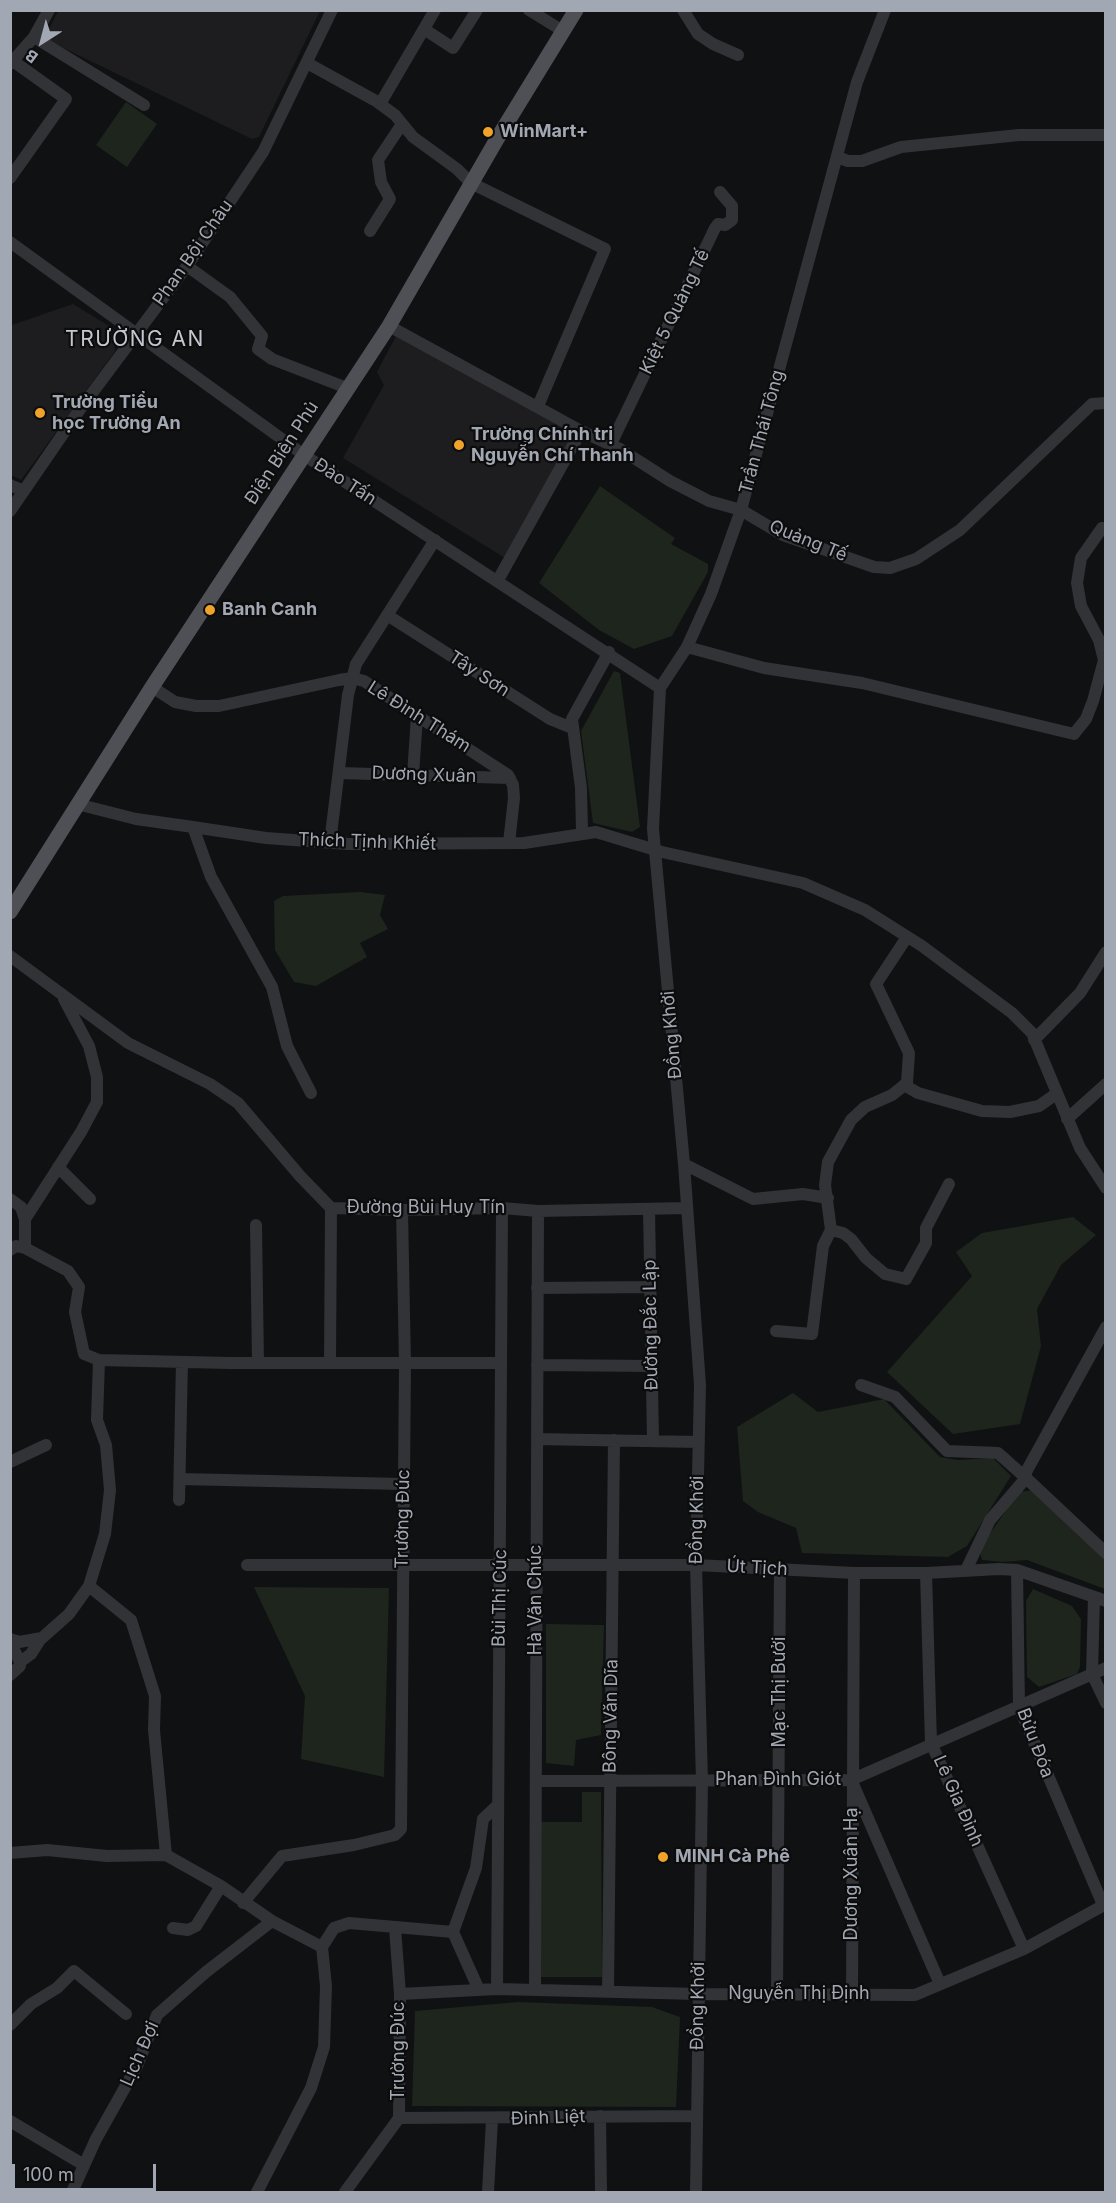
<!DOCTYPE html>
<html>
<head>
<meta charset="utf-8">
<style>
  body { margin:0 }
  #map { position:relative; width:1116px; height:2203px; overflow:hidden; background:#101112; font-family:Inter,sans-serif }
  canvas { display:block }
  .frame { position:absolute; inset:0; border:12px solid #a2a8b3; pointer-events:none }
  .north { position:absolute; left:12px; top:12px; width:60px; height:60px; -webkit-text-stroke:4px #0c0c0d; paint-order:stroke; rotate:216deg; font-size:16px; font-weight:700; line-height:24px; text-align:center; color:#a2a8b3 }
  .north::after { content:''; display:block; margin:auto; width:21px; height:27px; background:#a2a8b3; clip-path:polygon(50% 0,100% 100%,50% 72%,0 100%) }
  .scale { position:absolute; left:12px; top:2164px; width:144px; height:27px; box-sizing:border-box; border:3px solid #a2a8b3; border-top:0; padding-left:8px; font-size:18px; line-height:21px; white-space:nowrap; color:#a2a8b3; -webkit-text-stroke:4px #0c0c0d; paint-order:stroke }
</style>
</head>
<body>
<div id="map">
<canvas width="1116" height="2203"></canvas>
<div class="frame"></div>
<div class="north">B</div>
<div class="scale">100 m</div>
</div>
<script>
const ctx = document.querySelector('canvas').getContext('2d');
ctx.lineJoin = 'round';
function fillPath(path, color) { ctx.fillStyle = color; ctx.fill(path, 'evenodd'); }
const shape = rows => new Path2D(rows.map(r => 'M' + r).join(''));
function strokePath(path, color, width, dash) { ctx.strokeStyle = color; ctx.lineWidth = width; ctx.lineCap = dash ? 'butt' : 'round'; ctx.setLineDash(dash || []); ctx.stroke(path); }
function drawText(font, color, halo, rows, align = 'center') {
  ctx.font = font + ' Inter,sans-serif'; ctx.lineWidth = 4.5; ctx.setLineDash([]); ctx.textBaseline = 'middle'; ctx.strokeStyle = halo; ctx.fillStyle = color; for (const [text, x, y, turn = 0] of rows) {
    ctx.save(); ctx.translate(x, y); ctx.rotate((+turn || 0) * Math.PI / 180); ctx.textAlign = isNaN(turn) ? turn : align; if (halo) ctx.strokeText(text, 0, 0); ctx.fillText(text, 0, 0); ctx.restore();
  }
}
fillPath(shape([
  [58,11,320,11,259,137,252,139,49,41,47,33],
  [73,304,114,329,115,351,21,480,11,475,12,325],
  [396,336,575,432,505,558,343,458,384,385,377,372]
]), '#1d1d1f');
fillPath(shape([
  [126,102,157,124,127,167,96,145],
  [600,486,675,538,671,544,708,564,708,572,672,636,634,649,599,630,539,583],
  [614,671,620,673,640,827,632,832,593,823,581,731],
  [360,892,385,895,380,915,388,929,360,943,367,957,316,986,294,982,275,950,274,901,283,896],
  [1073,1217,1096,1235,1061,1265,1037,1309,1041,1346,1020,1424,953,1434,887,1372,972,1276,956,1252,982,1233],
  [793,1393,818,1412,884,1399,940,1457,958,1460,993,1458,1011,1476,967,1546,948,1557,802,1553,796,1528,758,1512,743,1501,737,1427],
  [1033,1490,1105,1559,1105,1589,1027,1560,1003,1562,982,1560,979,1549,1019,1492],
  [254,1587,389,1588,384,1777,301,1759,305,1696],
  [1033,1589,1072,1606,1081,1619,1080,1667,1077,1674,1039,1687,1027,1677,1026,1601],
  [546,1624,604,1625,601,1735,576,1740,574,1766,546,1763],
  [582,1792,601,1792,602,1977,541,1977,540,1822,582,1822],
  [518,2002,652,2007,680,2017,676,2107,412,2106,415,2011]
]), '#1d251d');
strokePath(shape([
  [529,10,563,31],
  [683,10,698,34,713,44,738,55],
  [424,29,453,48,477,10],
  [34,37,144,105],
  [307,63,376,101,395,115,413,137,457,169,471,183,605,249,538,406],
  [10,64,34,37,49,10],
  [380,104,435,10],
  [837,157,848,161,862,161,901,147,1019,135,1106,135],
  [10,178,66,99,13,61],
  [370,231,390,199,381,182,378,160,402,124],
  [10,242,304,455,660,688],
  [187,266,230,297,262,336,258,349,272,359,347,388],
  [389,326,581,431,620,449,670,481,709,501,741,510,783,535,874,567,890,568,916,559,960,530,1092,404,1106,403],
  [611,444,715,228,718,224,725,225,732,220,732,206,720,192],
  [10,485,24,491],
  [10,511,78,412,187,266,263,152,332,10],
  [498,580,581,431],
  [387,615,550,719,572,728],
  [687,647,764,668,862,683,1074,734,1086,719,1093,701,1104,660,1099,640,1081,606,1077,583,1081,558,1102,528],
  [152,687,175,702,196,706,219,706,339,680,352,678,364,681,508,775,513,785,514,798,509,843],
  [339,773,510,778],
  [413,775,417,716],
  [77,804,136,819,193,827,266,838,348,844,524,843,596,832,662,852,803,883,865,910,922,946,1012,1013,1032,1033,1080,1148,1106,1188],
  [193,827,211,877,272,987,287,1046,311,1093],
  [582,832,581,788,572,719,609,652],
  [330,843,348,695,356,664,435,540],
  [10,956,128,1043,210,1084,238,1103,300,1176,331,1208,402,1210,502,1208,538,1211,687,1208],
  [1034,1040,1080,993,1106,952],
  [904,1085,918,1093,982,1111,1010,1112,1039,1106,1056,1094],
  [1067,1119,1106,1084],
  [684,1164,753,1199,803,1194,828,1198],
  [58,1167,90,1199],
  [10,1199,21,1207,25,1219,25,1248,68,1271,79,1287,75,1312,84,1354,99,1360,230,1363,500,1363],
  [649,1209,653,1441],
  [25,1219,81,1132,97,1102,97,1077,89,1046,64,999],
  [256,1225,258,1363],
  [831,1230,843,1233,851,1239,866,1258,885,1274,906,1279,926,1243,926,1228,949,1184],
  [10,1250,16,1246,25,1248],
  [537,1288,651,1287],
  [1106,1327,1026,1472,1026,1478,1106,1553],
  [776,1331,812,1334,823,1246,831,1230,825,1185,828,1162,851,1120,865,1107,892,1095,907,1083,909,1053,876,984,907,937],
  [330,1363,331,1208],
  [537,1365,652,1366],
  [861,1385,895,1397,947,1451,998,1453,1026,1478,990,1520,966,1570],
  [537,1439,699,1442],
  [10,1462,46,1445],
  [180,1479,403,1484],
  [179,1500,182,1362],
  [247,1565,696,1565,854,1573,926,1573,999,1569,1017,1570,1106,1601],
  [1017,1570,1019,1707,1103,1905],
  [926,1573,931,1743,1024,1949],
  [89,1586,105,1534,110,1490,106,1445,97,1420,99,1360],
  [1094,1597,1092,1674,1106,1703],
  [10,1639,19,1642,42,1638,69,1614,89,1586,131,1620,155,1696,154,1730,166,1855],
  [10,1642,20,1662,20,1666,10,1675],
  [20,1662,31,1654,41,1638],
  [536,1781,851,1780,1106,1668],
  [853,1784,940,1984],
  [10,1853,47,1850,107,1856,166,1855,221,1886,272,1921,322,1947,334,1928,349,1923,453,1932,479,1990],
  [243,1903,282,1856,354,1845,395,1835,401,1829,405,1364,402,1210],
  [173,1928,188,1930,196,1926,221,1886],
  [453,1932,476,1868,483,1819,498,1805],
  [497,1989,502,1208],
  [535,1990,538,1211],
  [608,1991,614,1440],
  [400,1994,497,1989,698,1994,915,1995,1024,1949,1106,1904],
  [777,1994,780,1569],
  [852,1994,854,1573],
  [10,2025,31,2004,57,1988,74,1971,126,2014],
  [600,2116,601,2192],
  [399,2118,697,2116],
  [10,2121,84,2165],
  [72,2192,96,2139,137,2066,157,2015,206,1972,272,1921],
  [257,2192,311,2088,324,2047,326,1986,322,1947],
  [345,2192,399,2118,400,1994,395,1928],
  [488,2192,492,2120],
  [696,2192,702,1781,696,1565,700,1385,684,1164,653,829,660,688,687,647,711,594,741,510,857,82,885,10]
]), '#323337', 12);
strokePath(shape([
  [10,912,152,687,389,326,497,139,576,10]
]), '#4e5056', 15);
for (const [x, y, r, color] of [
  [488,132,6,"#efa32b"],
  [40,413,6,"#efa32b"],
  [459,445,6,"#efa32b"],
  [210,610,6,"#efa32b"],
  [663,1857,6,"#efa32b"]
]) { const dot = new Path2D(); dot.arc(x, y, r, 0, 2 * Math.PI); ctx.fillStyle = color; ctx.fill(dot); strokePath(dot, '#0c0c0d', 2); }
drawText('bold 18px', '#a2a8b3', '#0c0c0d', [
  ["WinMart+",500,132],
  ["Trường Tiểu",52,403],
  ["học Trường An",52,424],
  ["Trường Chính trị",471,435],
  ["Nguyễn Chí Thanh",471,456],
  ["Banh Canh",222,610],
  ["MINH Cà Phê",675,1857]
], 'left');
drawText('18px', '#a2a8b3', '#0c0c0d', [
  ["Phan Bội Châu",193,253,-55],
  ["Kiệt 5 Quảng Tế",675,312,-64],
  ["Trần Thái Tông",762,432,-75],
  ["Điện Biên Phủ",282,453,-57],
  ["Đào Tấn",345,482,33],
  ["Quảng Tế",808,541,22],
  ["Tây Sơn",479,674,33],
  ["Lê Đình Thám",419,717,32],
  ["Dương Xuân",424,775,2],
  ["Thích Tịnh Khiết",367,842,2],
  ["Đồng Khởi",672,1035,-95],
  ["Đường Bùi Huy Tín",426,1208],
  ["Đường Đắc Lập",651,1325,-91],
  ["Trường Đúc",403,1519,-89],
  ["Đồng Khởi",697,1520,-89],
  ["Út Tịch",757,1568,3],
  ["Bùi Thị Cúc",500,1598,-89],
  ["Hà Văn Chúc",536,1600,-90],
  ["Mạc Thị Bưởi",780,1692,-90],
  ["Bông Văn Dĩa",611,1716,-89],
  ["Bửu Đóa",1035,1743,69],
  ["Phan Đình Giót",778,1780],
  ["Lê Gia Đỉnh",958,1801,66],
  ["Dương Xuân Hạ",852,1874,-90],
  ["Nguyễn Thị Định",799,1994],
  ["Đồng Khởi",698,2006,-89],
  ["Trường Đúc",399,2051,-90],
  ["Lịch Đợi",140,2054,-66],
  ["Đinh Liệt",548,2118,-2]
]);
ctx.letterSpacing = '1.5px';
drawText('21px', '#c3c7cf', '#0c0c0d', [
  ["TRƯỜNG AN",135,340]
]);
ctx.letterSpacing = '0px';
</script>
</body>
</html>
